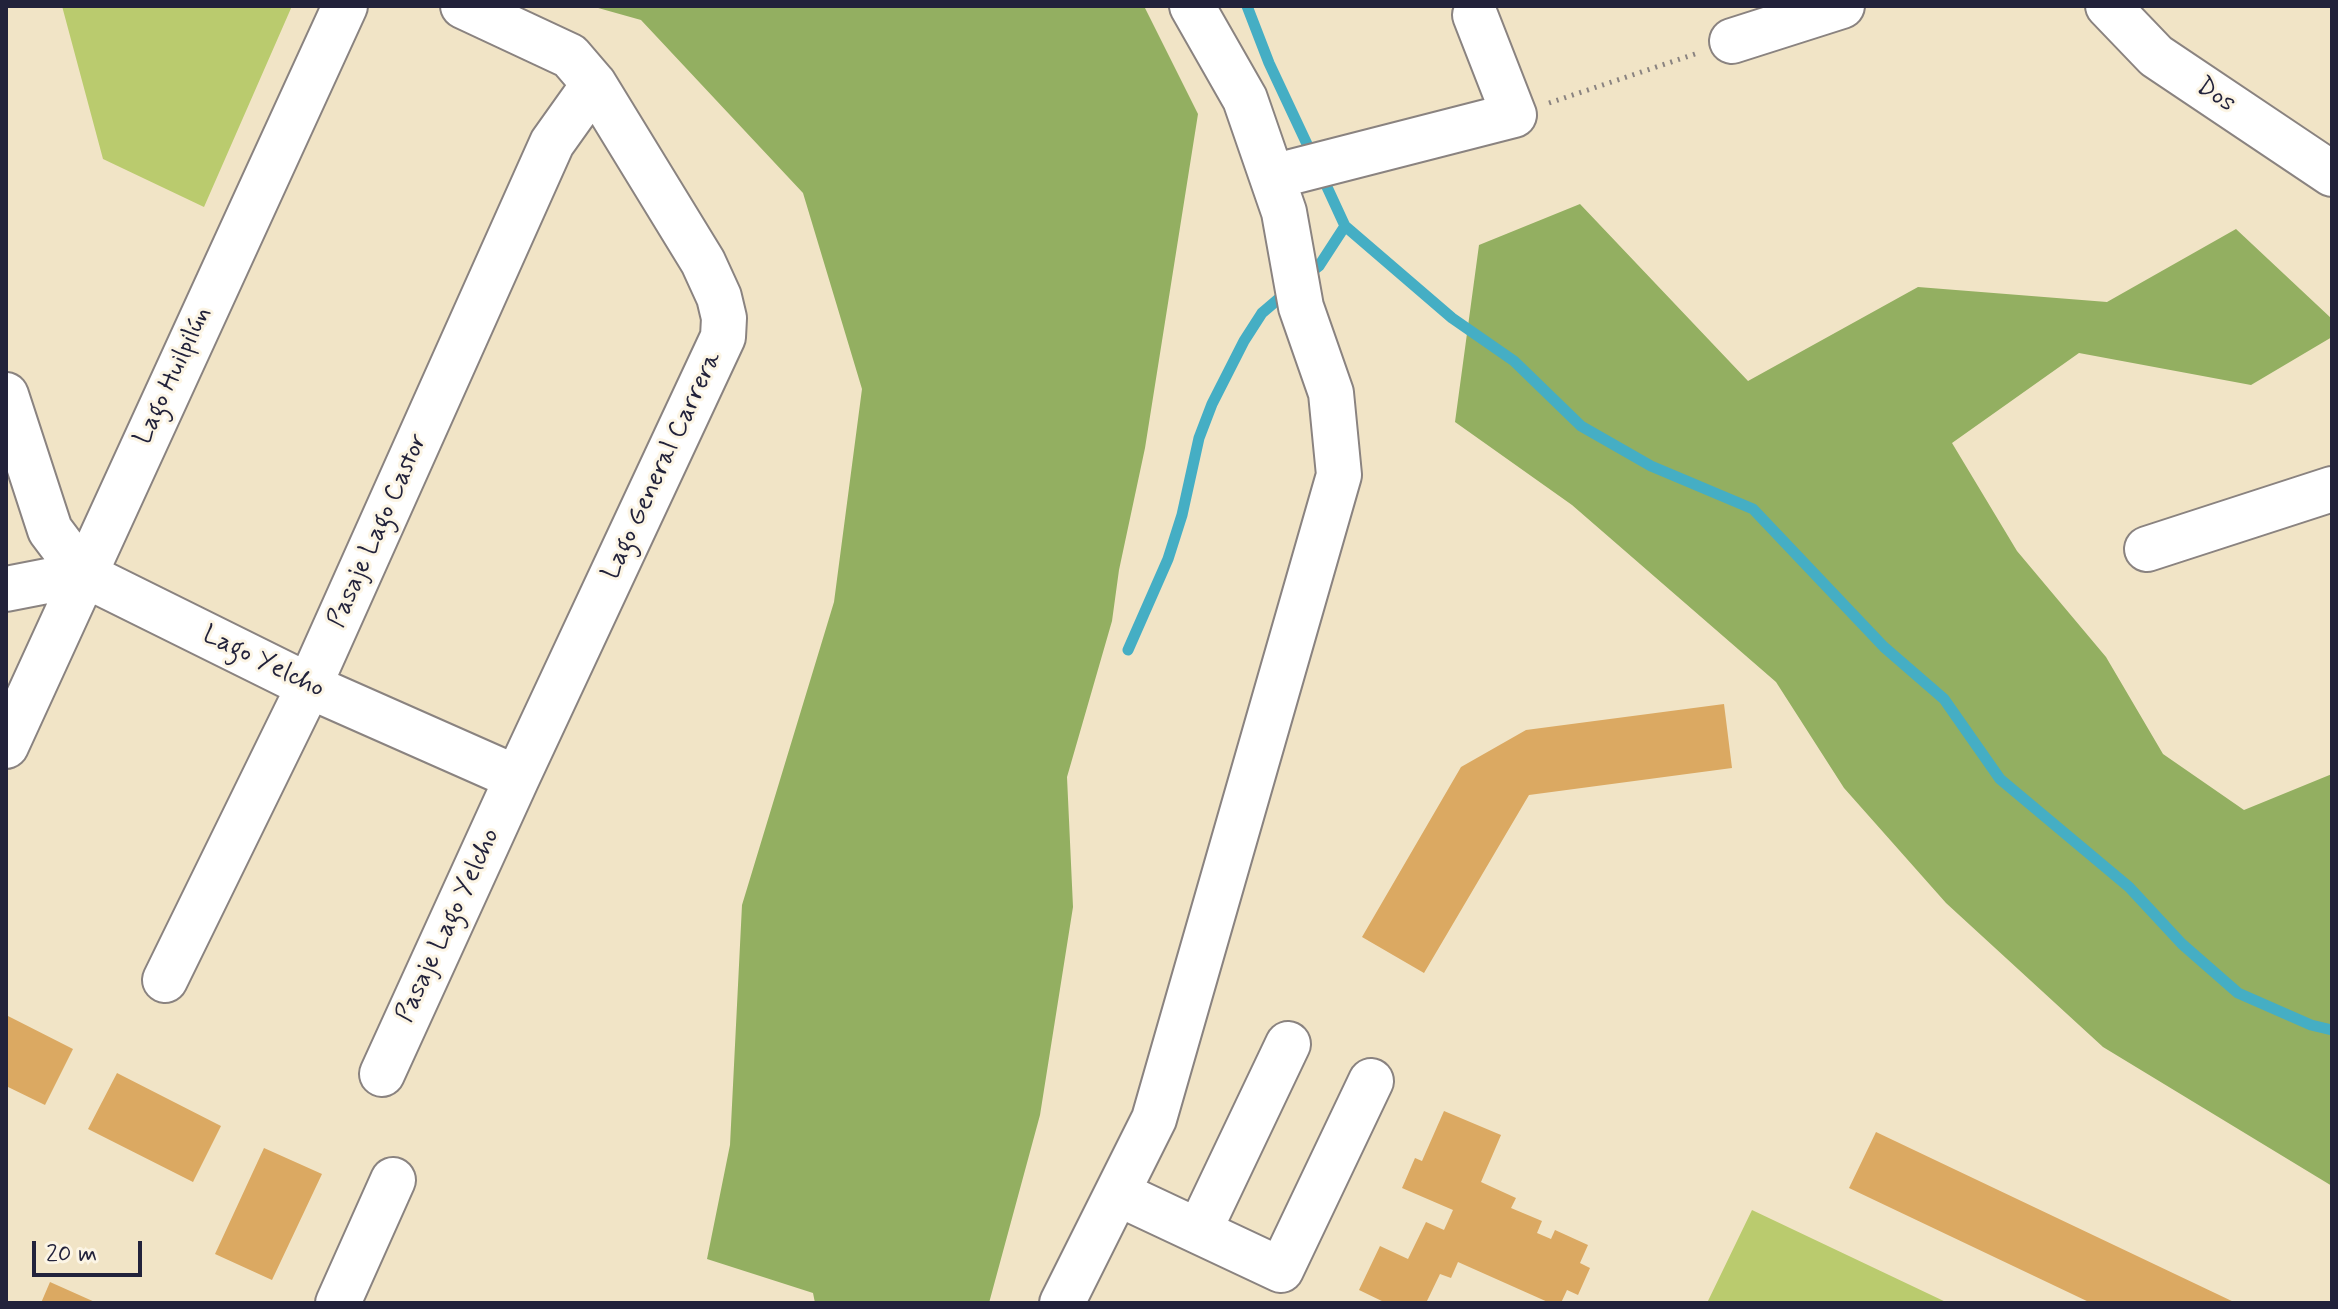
<!DOCTYPE html>
<html>
<head>
<meta charset="utf-8">
<style>
  body { margin:0 }
  #map { position:relative; width:2338px; height:1309px; overflow:hidden; background:#f1e4c6; font-family:Mynerve,sans-serif }
  canvas { display:block }
  .frame { position:absolute; inset:0; border:8px solid #22223b; pointer-events:none }
  .scale { position:absolute; left:32px; top:1241px; width:110px; height:36px; box-sizing:border-box; border:4px solid #22223b; border-top:0; padding-left:10px; font-size:24px; line-height:28px; white-space:nowrap; color:#22223b; -webkit-text-stroke:6px #fcf5e5; paint-order:stroke }
</style>
</head>
<body>
<div id="map">
<canvas width="2338" height="1309"></canvas>
<div class="frame"></div>
<div class="scale">20 m</div>
</div>
<script>
const ctx = document.querySelector('canvas').getContext('2d');
ctx.lineJoin = 'round';
function fillPath(path, color) { ctx.fillStyle = color; ctx.fill(path, 'evenodd'); }
const shape = rows => new Path2D(rows.map(r => 'M' + r).join(''));
function strokePath(path, color, width, dash) { ctx.strokeStyle = color; ctx.lineWidth = width; ctx.lineCap = dash ? 'butt' : 'round'; ctx.setLineDash(dash || []); ctx.stroke(path); }
function drawText(font, color, halo, rows, align = 'center') {
  ctx.font = font + ' Mynerve,sans-serif'; ctx.lineWidth = 6; ctx.setLineDash([]); ctx.textBaseline = 'middle'; ctx.strokeStyle = halo; ctx.fillStyle = color; for (const [text, x, y, turn = 0] of rows) {
    ctx.save(); ctx.translate(x, y); ctx.rotate((+turn || 0) * Math.PI / 180); ctx.textAlign = isNaN(turn) ? turn : align; if (halo) ctx.strokeText(text, 0, 0); ctx.fillText(text, 0, 0); ctx.restore();
  }
}
fillPath(shape([
  [62,6,292,6,204,207,103,159],
  [1752,1210,1948,1303,1707,1303]
]), '#bacb6e');
fillPath(shape([
  [591,6,1144,6,1198,114,1145,448,1119,570,1112,621,1067,777,1073,907,1040,1115,989,1303,815,1303,813,1293,707,1259,730,1145,742,905,834,602,862,389,803,193,641,20],
  [1580,204,1748,381,1918,287,2107,302,2236,229,2332,319,2332,337,2251,385,2079,353,1952,443,2017,551,2106,657,2163,754,2244,810,2332,774,2332,1186,2103,1047,1946,903,1844,788,1776,682,1572,505,1455,422,1479,245]
]), '#93af61');
strokePath(shape([
  [1247,6,1269,63,1314,159],
  [1321,174,1345,226,1452,318,1514,361,1581,426,1651,466,1753,509,1884,647,1944,699,2000,779,2129,887,2182,944,2238,993,2311,1025,2332,1030],
  [1305,277,1319,266,1345,226],
  [1128,650,1168,559,1182,515,1199,438,1212,404,1244,341,1262,313,1289,290]
]), '#45aec4', 11);
fillPath(shape([
  [1724,704,1732,768,1529,795,1424,973,1362,937,1461,767,1526,730],
  [6,1015,73,1049,45,1105,6,1086],
  [117,1073,221,1126,193,1182,88,1129],
  [1444,1111,1501,1135,1481,1182,1516,1198,1511,1208,1542,1221,1537,1233,1551,1239,1555,1230,1588,1245,1580,1263,1590,1268,1578,1295,1567,1290,1561,1303,1550,1303,1458,1262,1451,1278,1440,1274,1426,1303,1386,1303,1359,1290,1380,1246,1408,1259,1426,1222,1444,1230,1453,1210,1402,1188,1415,1158,1422,1161],
  [1876,1132,2236,1303,2091,1303,1849,1188],
  [264,1148,322,1174,272,1280,215,1254],
  [50,1282,97,1303,41,1303]
]), '#dba962');
const minor = shape([
  [2108,6,2156,56,2332,174],
  [1732,41,1842,6],
  [1272,177,1514,115,1475,15],
  [6,395,50,530,83,574],
  [2147,549,2332,489],
  [6,589,83,574,309,686,517,778],
  [6,746,345,6],
  [165,980,309,686,552,143,594,84],
  [382,1074,517,778,723,337,724,318,719,297,703,262,594,84,570,56,463,6],
  [1117,1193,1281,1270,1371,1081],
  [1199,1231,1288,1044],
  [338,1303,393,1180],
  [1062,1303,1154,1119,1339,475,1331,393,1301,307,1284,212,1245,99,1192,6]
]);
strokePath(minor, '#8a8380', 48);
strokePath(shape([
  [1549,103,1695,54]
]), '#8a8380', 5, [2, 6]);
strokePath(minor, '#fff', 44);
drawText('26px', '#22223b', '#fcf5e5', [
  ["Dos",2215,96,34],
  ["Lago Huilpilún",174,376,-65],
  ["Lago General Carrera",663,466,-65],
  ["Pasaje Lago Castor",379,531,-66],
  ["Lago Yelcho",263,663,26],
  ["Pasaje Lago Yelcho",449,926,-65]
]);
</script>
</body>
</html>
